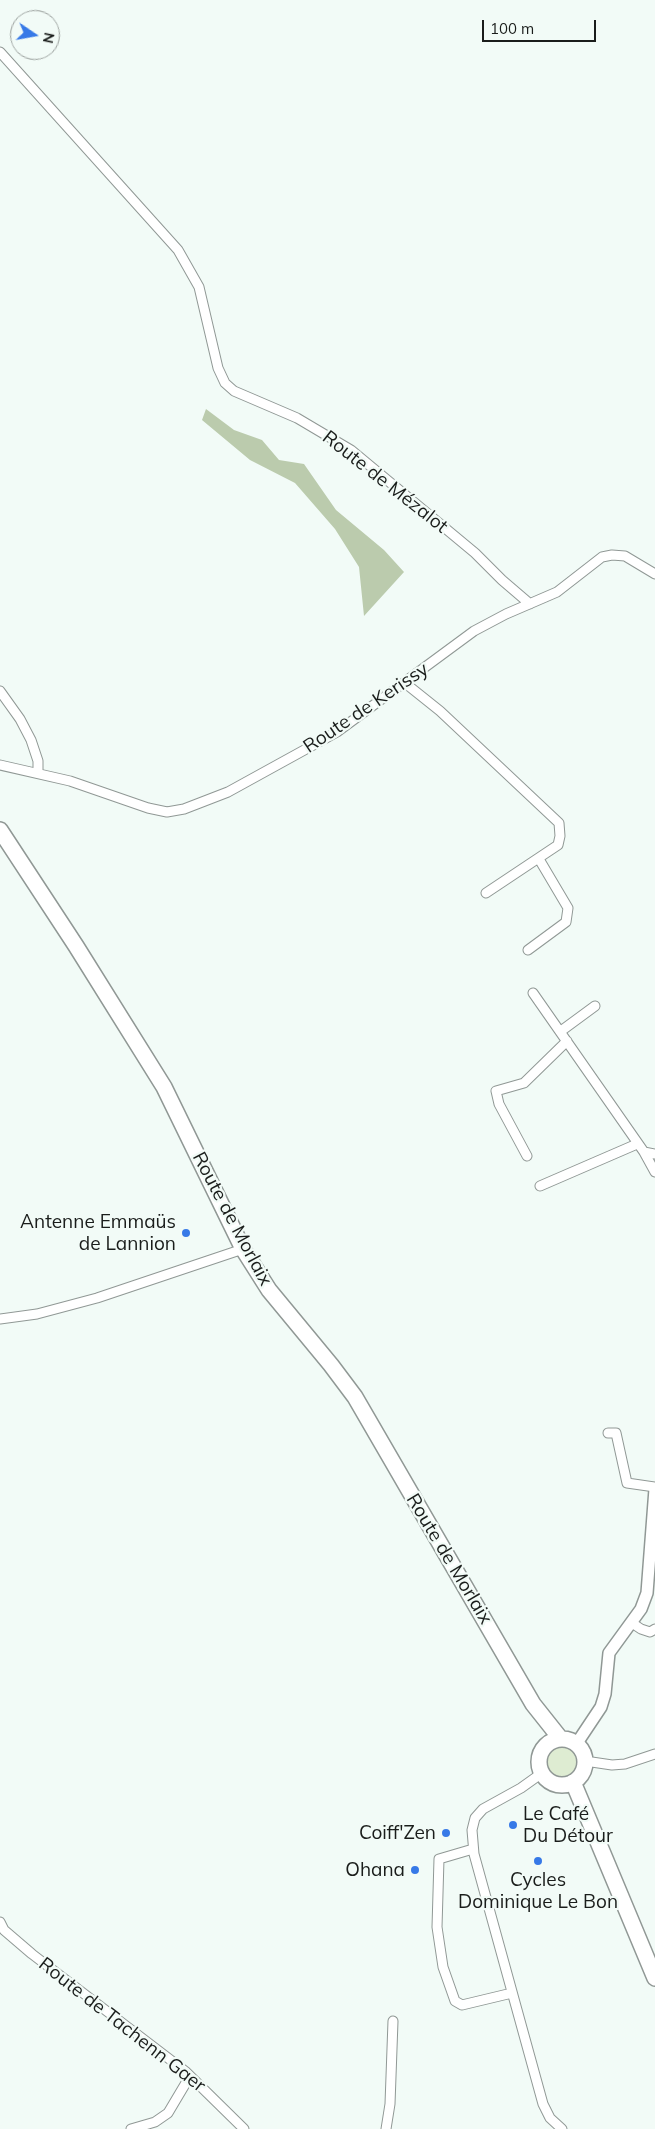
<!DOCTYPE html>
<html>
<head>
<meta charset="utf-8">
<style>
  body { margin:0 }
  #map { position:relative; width:655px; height:2129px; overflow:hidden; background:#f2fbf7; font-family:Mulish,sans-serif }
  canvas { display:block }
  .north { position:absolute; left:10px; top:10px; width:50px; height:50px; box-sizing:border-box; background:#f2fbf7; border:1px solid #9ca29f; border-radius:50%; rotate:102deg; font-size:14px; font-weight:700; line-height:20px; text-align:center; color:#1a1d1b }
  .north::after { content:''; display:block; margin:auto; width:18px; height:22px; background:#3779e7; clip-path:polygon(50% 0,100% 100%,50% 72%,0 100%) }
  .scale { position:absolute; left:482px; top:20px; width:114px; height:22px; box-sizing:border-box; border:2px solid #1a1d1b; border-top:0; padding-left:6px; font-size:15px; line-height:18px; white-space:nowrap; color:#1a1d1b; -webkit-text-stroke:4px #f2fbf7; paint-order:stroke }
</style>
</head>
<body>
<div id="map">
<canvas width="655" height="2129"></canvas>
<div class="north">N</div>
<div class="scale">100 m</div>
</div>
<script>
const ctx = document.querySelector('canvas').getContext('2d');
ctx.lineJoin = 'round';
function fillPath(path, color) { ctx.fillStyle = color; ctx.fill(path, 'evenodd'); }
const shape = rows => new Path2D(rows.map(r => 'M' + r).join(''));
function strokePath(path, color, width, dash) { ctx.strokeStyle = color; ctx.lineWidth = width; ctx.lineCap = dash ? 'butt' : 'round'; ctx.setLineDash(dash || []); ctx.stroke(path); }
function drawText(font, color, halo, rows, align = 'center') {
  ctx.font = font + ' Mulish,sans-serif'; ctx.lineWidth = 4.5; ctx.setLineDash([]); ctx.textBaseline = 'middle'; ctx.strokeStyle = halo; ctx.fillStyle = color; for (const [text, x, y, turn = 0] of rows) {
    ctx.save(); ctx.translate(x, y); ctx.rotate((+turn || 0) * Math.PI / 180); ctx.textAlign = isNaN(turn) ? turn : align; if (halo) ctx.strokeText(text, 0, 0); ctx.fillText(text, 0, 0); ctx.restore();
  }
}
fillPath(shape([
  '543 1763a19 19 0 1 1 38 0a19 19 0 1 1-38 0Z'
]), '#deecd2');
fillPath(shape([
  [206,409,234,430,262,440,279,460,304,464,336,510,384,550,404,572,364,616,359,567,335,529,295,483,250,460,202,420]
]), '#bbcbad');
const minor = shape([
  [0,52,178,250,199,287,218,368,225,383,234,391,297,418,351,450,475,553,502,580,530,604],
  [405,683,440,711,559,823,560,836,558,845,486,893],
  [0,691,20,719,31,740,38,761,38,773],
  [0,765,70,781,148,808,167,812,184,809,228,792,337,732,474,631,506,614,557,592,602,557,612,555,625,556,655,574],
  [528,950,566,922,568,908,539,859],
  [533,993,644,1152,655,1172],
  [561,1031,595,1006],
  [644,1152,655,1154],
  [527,1156,499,1104,496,1091,524,1083,567,1041],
  [540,1186,637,1144],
  [0,1319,37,1314,97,1298,243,1249],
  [608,1433,616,1433,627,1483,655,1487],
  [632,1623,641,1629,650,1632,655,1629],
  [585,1761,612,1765,625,1764,655,1754],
  [542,1773,521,1788,483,1809,475,1818,472,1830,474,1854,543,2104,550,2118,562,2129],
  [473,1849,439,1859,437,1927,443,1967,455,2001,462,2005,512,1993],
  [0,1922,4,1930,32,1954,185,2071,244,2129],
  [131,2129,155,2122,168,2113,190,2076],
  [386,2129,390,2104,393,2021]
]);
const tertiary = shape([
  [577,1743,601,1707,605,1694,609,1653,641,1609,647,1593,655,1489]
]);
const primary = shape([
  [0,830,76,946,164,1087,243,1249,269,1290,331,1365,355,1397,533,1704,560,1738],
  '539 1762a23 23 0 1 1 46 0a23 23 0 1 1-46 0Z',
  [573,1782,655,1978]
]);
strokePath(minor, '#909895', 11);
strokePath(tertiary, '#909895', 14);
strokePath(primary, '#909895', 18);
strokePath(minor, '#fff', 9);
strokePath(tertiary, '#fff', 11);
strokePath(primary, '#fff', 15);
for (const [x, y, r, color] of [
  [186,1233,5,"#3779e7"],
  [513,1825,5,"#3779e7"],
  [446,1833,5,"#3779e7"],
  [538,1861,5,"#3779e7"],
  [415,1870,5,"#3779e7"]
]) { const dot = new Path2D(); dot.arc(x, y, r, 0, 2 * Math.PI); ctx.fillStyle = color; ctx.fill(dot); strokePath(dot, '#f2fbf7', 2); }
drawText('19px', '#1a1d1b', '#f2fbf7', [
  ["Route de Mézalot",385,482,38],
  ["Route de Kerissy",366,708,-34],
  ["Route de Morlaix",232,1219,62],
  ["Route de Morlaix",449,1559,59],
  ["Route de Tachenn Gaer",122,2025,38]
]);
drawText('19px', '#1a1d1b', '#f2fbf7', [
  ["Antenne Emmaüs",176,1222],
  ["de Lannion",176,1244],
  ["Le Café",523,1814,"left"],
  ["Du Détour",523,1836,"left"],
  ["Coiff'Zen",436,1833],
  ["Ohana",405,1870],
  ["Cycles",538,1880,"center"],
  ["Dominique Le Bon",538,1902,"center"]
], 'right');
</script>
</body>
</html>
